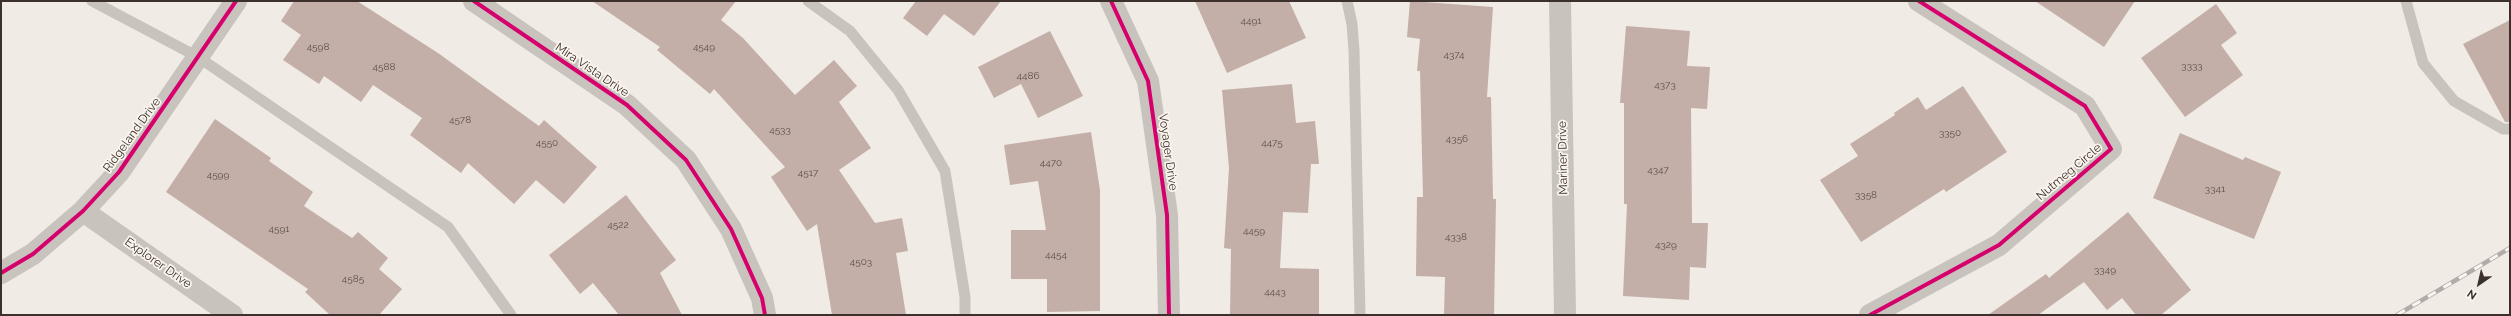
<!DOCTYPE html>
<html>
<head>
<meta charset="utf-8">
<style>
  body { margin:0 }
  #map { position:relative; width:2511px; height:316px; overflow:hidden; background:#f0ebe5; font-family:Raleway,sans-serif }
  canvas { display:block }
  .frame { position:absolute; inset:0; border:2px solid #3b302b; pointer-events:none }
  .north { position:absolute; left:2459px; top:264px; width:40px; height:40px; -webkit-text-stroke:3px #fbf5ee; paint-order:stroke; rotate:214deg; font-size:11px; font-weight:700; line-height:16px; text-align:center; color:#3b302b }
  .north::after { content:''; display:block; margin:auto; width:14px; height:18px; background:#3b302b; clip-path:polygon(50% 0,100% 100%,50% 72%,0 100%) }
</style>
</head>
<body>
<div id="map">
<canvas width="2511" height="316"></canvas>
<div class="frame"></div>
<div class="north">N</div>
</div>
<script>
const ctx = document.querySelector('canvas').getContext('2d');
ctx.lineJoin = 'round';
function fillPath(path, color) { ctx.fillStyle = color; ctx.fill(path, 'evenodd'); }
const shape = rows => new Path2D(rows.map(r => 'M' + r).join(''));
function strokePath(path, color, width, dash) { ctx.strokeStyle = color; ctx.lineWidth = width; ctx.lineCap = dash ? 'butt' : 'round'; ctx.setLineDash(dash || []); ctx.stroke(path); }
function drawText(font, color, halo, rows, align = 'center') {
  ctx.font = font + ' Raleway,sans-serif'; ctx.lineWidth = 3.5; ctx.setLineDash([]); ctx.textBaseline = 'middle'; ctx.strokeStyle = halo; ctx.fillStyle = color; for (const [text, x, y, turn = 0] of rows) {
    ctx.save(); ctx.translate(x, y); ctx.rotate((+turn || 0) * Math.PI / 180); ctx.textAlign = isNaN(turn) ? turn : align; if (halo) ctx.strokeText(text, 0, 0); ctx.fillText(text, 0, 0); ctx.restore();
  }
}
fillPath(shape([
  [294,1,357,1,438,53,539,126,544,120,597,167,564,204,536,180,514,204,468,163,461,173,410,135,422,118,373,85,361,102,324,76,319,84,283,60,301,35,281,21],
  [592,1,736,1,721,20,743,38,795,95,834,60,857,86,839,102,871,148,839,170,875,223,902,218,908,251,896,253,906,315,832,315,817,224,807,231,771,177,785,167,714,89,710,94,657,50,660,47],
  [916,1,1001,1,974,36,944,14,927,36,903,18],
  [1195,1,1289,1,1306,38,1227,73],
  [1410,1,1493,7,1487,97,1491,97,1493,199,1496,199,1494,315,1444,315,1445,277,1416,276,1417,197,1423,197,1420,71,1417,71,1420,39,1407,37],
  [2035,1,2135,1,2104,47],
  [2216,4,2237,33,2221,45,2243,75,2185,117,2141,58],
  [2510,20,2510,122,2505,122,2463,44],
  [1626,26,1690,31,1687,66,1710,67,1707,109,1691,108,1692,223,1708,223,1706,268,1690,267,1689,300,1623,296,1627,204,1624,204,1624,103,1620,103],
  [1050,31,1083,96,1038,118,1021,84,994,98,978,67],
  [1292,84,1296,123,1315,121,1319,164,1311,164,1308,213,1283,212,1280,268,1319,269,1319,315,1230,315,1231,249,1224,248,1229,168,1222,90],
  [1963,86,2007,152,1946,192,1944,189,1861,242,1820,180,1858,156,1850,144,1895,115,1894,113,1918,97,1926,110],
  [215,119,271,158,269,161,313,192,304,206,352,238,358,232,388,258,379,269,402,289,379,315,330,315,305,292,308,289,166,192],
  [1091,132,1100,190,1100,311,1047,312,1047,279,1011,279,1011,230,1046,230,1038,181,1010,185,1004,145],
  [2180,133,2243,160,2245,157,2281,172,2254,239,2153,198],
  [626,195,676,260,660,273,682,315,619,315,593,283,580,294,549,255],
  [2128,212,2191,290,2161,315,2136,315,2122,298,2107,310,2084,282,2038,315,1988,315,2046,274,2049,278]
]), '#c3afa7');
strokePath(shape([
  [92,1,198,57,448,227,511,315],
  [808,1,850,31,898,90,945,171,965,297,965,315],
  [1347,1,1352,24,1354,50,1360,315],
  [2406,1,2423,63,2454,101,2503,129,2510,129]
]), '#c9c3be', 11);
strokePath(shape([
  [474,1,627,105,686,160,731,229,762,298,765,315],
  [1111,1,1148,81,1167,215,1169,315],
  [1560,1,1565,315],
  [83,211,232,315],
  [1,273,33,254,83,211,119,172,236,1],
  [1870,315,1999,245,2111,149,2085,106,1919,1]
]), '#c9c3be', 22);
const rail = shape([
  [2397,315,2510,248]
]);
strokePath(rail, '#b1aca8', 4.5);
strokePath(rail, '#fbf5ee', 3, [9]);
strokePath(shape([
  [474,1,627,105,686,160,731,229,762,298,765,315],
  [1111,1,1148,81,1167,215,1169,315],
  [1,273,33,254,83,211,119,172,236,1],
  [1870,315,1999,245,2111,149,2085,106,1919,1]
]), '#d6006c', 4);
drawText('10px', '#5d504a', null, [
  ["4491",1251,21],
  ["4598",318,47],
  ["4549",704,47],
  ["4374",1454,55],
  ["3333",2192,66],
  ["4588",384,67],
  ["4486",1028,76],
  ["4373",1665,85],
  ["4578",460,120],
  ["4533",780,130],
  ["3350",1950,133],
  ["4356",1457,139],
  ["4550",547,143],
  ["4475",1272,143],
  ["4470",1051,163],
  ["4347",1658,170],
  ["4517",808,173],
  ["4599",218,175],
  ["3341",2215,189],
  ["3358",1866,195],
  ["4522",618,225],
  ["4591",279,229],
  ["4459",1254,231],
  ["4338",1456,237],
  ["4329",1666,245],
  ["4454",1056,255],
  ["4503",861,262],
  ["3349",2105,270],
  ["4585",353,279],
  ["4443",1275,292]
]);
drawText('12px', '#3b302b', '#fbf5ee', [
  ["Mira Vista Drive",592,70,34],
  ["Ridgeland Drive",132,135,-54],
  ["Voyager Drive",1168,152,82],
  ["Mariner Drive",1563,158,-91],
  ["Nutmeg Circle",2069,172,-40],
  ["Explorer Drive",158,263,35]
]);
</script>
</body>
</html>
